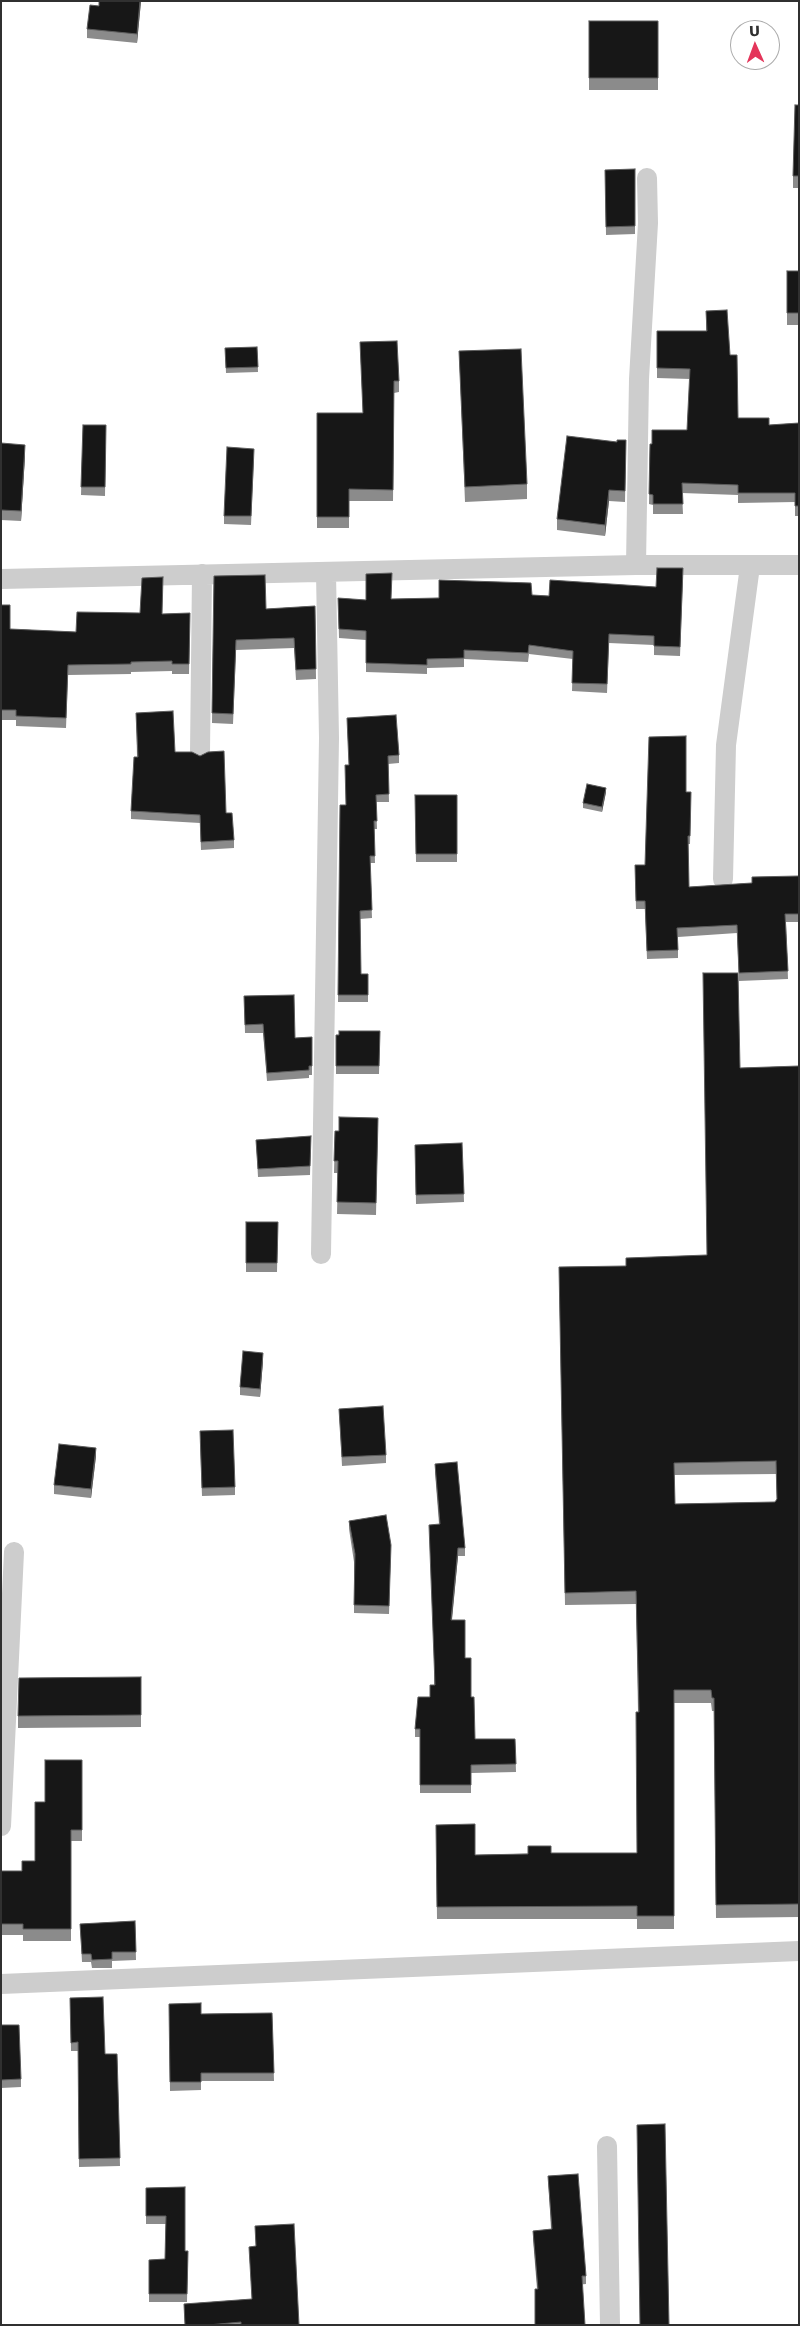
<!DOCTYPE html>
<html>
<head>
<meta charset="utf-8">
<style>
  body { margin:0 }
  #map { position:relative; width:800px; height:2326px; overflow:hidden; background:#fff; font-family:"DejaVu Sans",sans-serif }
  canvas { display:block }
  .frame { position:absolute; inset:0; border:2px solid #303030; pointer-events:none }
  .north { position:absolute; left:730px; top:20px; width:50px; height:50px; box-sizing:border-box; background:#fff; border:1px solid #acacac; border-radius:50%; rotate:358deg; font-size:14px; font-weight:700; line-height:20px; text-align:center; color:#303030 }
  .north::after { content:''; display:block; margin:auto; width:18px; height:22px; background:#e4355a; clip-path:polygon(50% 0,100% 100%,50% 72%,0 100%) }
</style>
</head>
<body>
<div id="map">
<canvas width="800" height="2326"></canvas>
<div class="frame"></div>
<div class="north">U</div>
</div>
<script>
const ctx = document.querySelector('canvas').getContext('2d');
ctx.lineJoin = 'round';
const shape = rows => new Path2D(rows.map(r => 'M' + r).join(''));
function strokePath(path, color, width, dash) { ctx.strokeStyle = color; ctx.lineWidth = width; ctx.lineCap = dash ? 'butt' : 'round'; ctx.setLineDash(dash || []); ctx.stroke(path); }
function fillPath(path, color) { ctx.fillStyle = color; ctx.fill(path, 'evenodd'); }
strokePath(shape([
  [636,565,639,379,648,223,647,178],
  [1,579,636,565,799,565],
  [200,752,202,574],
  [723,879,726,745,750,566],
  [321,1254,329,738,326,573],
  [1,1826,14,1552],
  [1,1984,799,1951],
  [607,2146,610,2325]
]), '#cdcdcd', 20);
fillPath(shape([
  [99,1,156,1,156,2,141,2,137,43,87,38,87,29,99,6],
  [589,21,658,21,658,90,589,90],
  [799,105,799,188,793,188,793,176],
  [635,169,635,234,606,235,605,170],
  [787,271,799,271,799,325,787,325],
  [706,311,730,355,738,418,769,425,799,423,799,516,795,516,795,502,738,503,738,495,682,493,683,514,653,514,653,505,649,504,650,444,652,444,687,430,690,379,657,378,657,331,706,331],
  [360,342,399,381,399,392,394,393,393,501,349,501,349,528,317,528,317,413,363,413],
  [257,347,258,372,226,373,225,348],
  [459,351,527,484,527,499,465,502],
  [83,425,106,425,105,496,81,495],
  [626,440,625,502,609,501,605,536,557,530,557,519,617,442],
  [1,443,25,456,21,521,1,520],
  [254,457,251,525,224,524,224,516],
  [214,576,266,609,315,606,316,679,296,680,294,648,236,650,233,724,212,723],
  [683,577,680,656,654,655,654,645,609,643,607,693,572,691,573,659,529,654,528,662,464,659,464,667,427,668,427,674,366,672,366,640,339,638,338,598,366,600,532,595,549,596,656,587],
  [1,605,10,629,76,632,162,614,190,613,189,674,172,674,172,671,131,672,131,674,68,675,66,728,16,726,16,720,1,720],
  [136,713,175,752,226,813,234,840,234,848,201,850,200,823,131,819,131,811,137,757],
  [347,718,399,755,399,763,388,764,389,802,376,802,377,829,374,829,375,863,370,863,372,918,360,919,361,974,368,974,368,1002,338,1002,340,805,346,805,349,765],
  [606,792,602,812,583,808,583,803],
  [686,792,691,792,690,844,688,844,689,887,752,883,799,876,799,922,786,922,788,979,739,981,737,933,678,937,678,958,647,959,645,909,636,909,635,865,645,865],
  [415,795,457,795,457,862,416,862],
  [244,996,295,1038,312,1037,312,1075,309,1075,309,1078,267,1081,263,1033,245,1033],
  [380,1031,379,1074,336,1074,336,1035],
  [799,1066,799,1917,716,1918,714,1711,712,1711,711,1703,674,1703,674,1929,637,1929,637,1919,437,1919,436,1825,475,1855,551,1853,637,1853,638,1712,636,1604,565,1605,559,1267,626,1266,707,1255,740,1068],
  [776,1474,777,1500,775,1502,675,1504,674,1475],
  [378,1118,376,1215,337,1214,338,1173,334,1173,335,1131,339,1131],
  [311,1136,310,1175,258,1177,256,1140],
  [462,1143,464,1202,416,1204,415,1145],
  [246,1222,278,1222,277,1272,246,1272],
  [263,1361,260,1397,240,1395,240,1387],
  [339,1409,386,1455,386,1463,342,1466],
  [200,1440,235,1487,235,1495,202,1496],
  [96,1456,91,1498,54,1494,54,1485],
  [435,1464,465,1548,465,1556,458,1556,452,1620,465,1658,471,1697,475,1739,515,1739,516,1772,471,1773,471,1793,420,1793,420,1737,415,1737,415,1729,430,1697,434,1685,439,1524,435,1472],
  [349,1521,391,1545,389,1614,354,1613,354,1562,349,1529],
  [141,1677,141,1727,18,1728,18,1716],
  [82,1760,82,1841,71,1841,71,1941,23,1941,23,1935,1,1935,1,1871,22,1871,35,1861,45,1802],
  [135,1921,136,1960,112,1961,112,1968,92,1968,91,1962,82,1962,80,1924],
  [70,1998,105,2054,117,2054,120,2166,79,2167,78,2051,71,2051],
  [169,2004,201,2014,272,2013,274,2081,201,2081,201,2090,170,2091],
  [1,2025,21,2079,21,2087,1,2088],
  [548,2176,586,2276,586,2284,537,2289,533,2239,533,2231,551,2229],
  [185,2187,185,2251,188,2251,187,2302,149,2302,149,2260,165,2259,166,2224,146,2224,146,2188],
  [255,2226,299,2325,185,2325,184,2304,252,2299,249,2247,256,2246]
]), '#8b8b8b');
fillPath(shape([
  [140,1,141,1,137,43,137,34],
  [25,445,25,456,21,521,21,511],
  [609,490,609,501,605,536,605,525],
  [606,788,606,792,602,812,602,807],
  [263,1353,263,1361,260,1397,260,1389],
  [96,1448,96,1456,91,1498,91,1489],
  [458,1548,458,1556,451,1628,451,1620]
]), '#5d5d5d');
const building = shape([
  [99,1,140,1,137,34,87,29,90,5,99,6,99,1],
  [589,21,658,21,658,78,589,78,589,21],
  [795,105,799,105,799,176,793,176,795,105],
  [635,169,635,226,606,227,605,170,635,169],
  [787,271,799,271,799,313,787,313,787,271],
  [727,310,730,355,737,355,738,418,769,418,769,425,799,423,799,506,795,506,795,493,738,493,738,485,682,483,683,504,653,504,653,495,649,494,650,444,652,444,652,430,687,430,690,369,657,368,657,331,707,331,706,311,727,310],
  [397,341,399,381,394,381,393,490,349,489,349,517,317,517,317,413,363,413,360,342,397,341],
  [257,347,258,367,226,368,225,348,257,347],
  [521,349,527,484,465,487,459,351,521,349],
  [83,425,106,425,105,487,81,487,83,425],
  [567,436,617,442,617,440,626,440,625,491,609,490,605,525,557,519,567,436],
  [1,443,25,445,21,511,1,510,1,443],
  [227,447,254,449,251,516,224,516,227,447],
  [657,568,683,568,680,647,654,646,654,636,609,634,607,684,572,683,573,651,529,645,528,653,464,650,464,658,427,659,427,665,366,663,366,631,339,629,338,598,366,600,366,574,392,573,391,599,439,598,439,580,531,583,532,595,549,596,550,580,656,587,657,568],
  [265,575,266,609,315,606,316,669,296,670,294,638,236,640,233,714,212,713,214,576,265,575],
  [163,577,162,614,190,613,189,664,172,664,172,661,131,662,131,664,68,665,66,718,16,716,16,710,1,710,1,605,10,605,10,629,76,632,77,612,140,613,142,578,163,577],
  [173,711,175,752,192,752,200,756,208,752,224,751,226,813,232,813,234,840,201,842,200,815,131,811,134,757,138,757,136,713,173,711],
  [396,715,399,755,388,756,389,794,376,795,377,821,374,821,375,856,370,856,372,910,360,911,361,974,368,974,368,995,338,995,340,805,346,805,345,765,349,765,347,718,396,715],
  [686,736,686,792,691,792,690,836,688,836,689,887,752,883,752,877,799,876,799,914,785,914,788,971,739,973,737,925,677,928,678,950,647,951,645,901,636,901,635,865,645,865,649,737,686,736],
  [587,784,606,788,602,807,583,803,587,784],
  [415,795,457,795,457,854,416,854,415,795],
  [703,973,738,973,740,1068,799,1066,799,1904,716,1905,714,1698,712,1698,711,1690,674,1690,674,1916,637,1916,637,1906,437,1907,436,1825,475,1824,475,1855,528,1854,528,1846,551,1846,551,1853,637,1853,636,1712,639,1712,636,1591,565,1593,559,1267,626,1266,626,1258,707,1255,703,973],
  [776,1461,777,1499,775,1502,675,1504,674,1463,776,1461],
  [294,995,295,1038,312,1037,312,1066,309,1066,309,1070,267,1073,263,1024,245,1025,244,996,294,995],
  [339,1031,380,1031,379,1066,336,1066,336,1035,339,1035,339,1031],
  [339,1117,378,1118,376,1203,337,1202,338,1161,334,1161,335,1131,339,1131,339,1117],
  [311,1136,310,1166,258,1169,256,1140,311,1136],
  [462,1143,464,1194,416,1195,415,1145,462,1143],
  [246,1222,278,1222,277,1263,246,1263,246,1222],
  [243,1351,263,1353,260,1389,240,1387,243,1351],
  [383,1406,386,1455,342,1457,339,1409,383,1406],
  [233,1430,235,1487,202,1488,200,1431,233,1430],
  [59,1444,96,1448,91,1489,54,1485,59,1444],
  [457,1462,465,1548,458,1548,451,1620,465,1620,465,1658,471,1658,471,1697,474,1697,475,1739,515,1739,516,1764,471,1765,471,1785,420,1785,420,1729,415,1729,418,1697,430,1697,430,1685,435,1685,429,1525,440,1524,435,1464,457,1462],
  [386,1515,391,1545,389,1606,354,1605,355,1554,349,1521,386,1515],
  [141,1677,141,1715,18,1716,19,1678,141,1677],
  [45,1760,82,1760,82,1830,71,1830,71,1929,23,1929,23,1924,1,1924,1,1871,22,1871,22,1861,35,1861,35,1802,45,1802,45,1760],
  [135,1921,136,1952,112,1952,112,1959,92,1960,91,1954,82,1954,80,1924,135,1921],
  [103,1997,105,2054,117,2054,120,2158,79,2159,78,2042,71,2043,70,1998,103,1997],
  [201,2003,201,2014,272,2013,274,2073,201,2073,201,2082,170,2082,169,2004,201,2003],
  [1,2025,19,2025,21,2079,1,2080,1,2025],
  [665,2124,669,2325,640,2325,637,2125,665,2124],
  [578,2174,586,2276,582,2276,585,2325,535,2325,535,2289,538,2289,533,2231,552,2229,548,2176,578,2174],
  [185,2187,185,2251,188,2251,187,2294,149,2294,149,2260,165,2259,166,2216,146,2216,146,2188,185,2187],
  [294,2224,299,2325,241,2325,241,2322,208,2325,185,2325,184,2304,252,2299,249,2247,256,2246,255,2226,294,2224]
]);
fillPath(building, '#171717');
strokePath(building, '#5d5d5d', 1);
</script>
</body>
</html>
